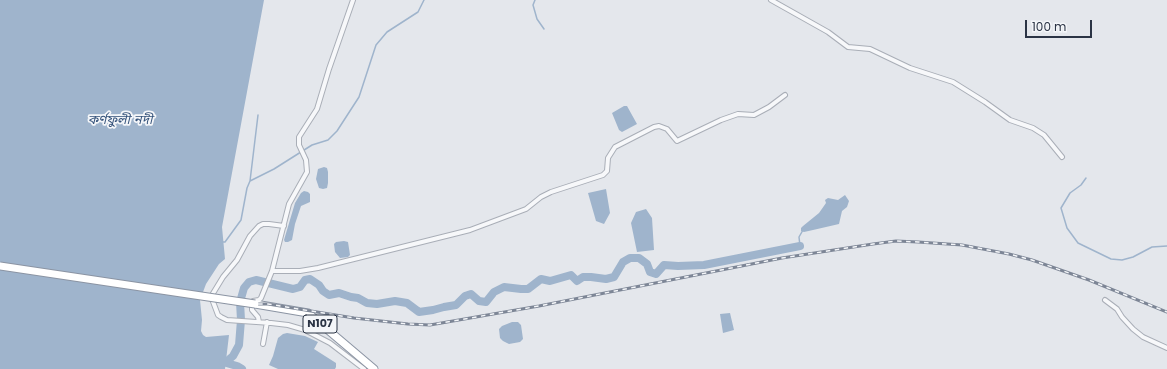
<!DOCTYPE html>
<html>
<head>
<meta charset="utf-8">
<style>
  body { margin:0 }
  #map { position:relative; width:1167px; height:369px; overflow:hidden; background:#e4e7ec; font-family:Poppins,sans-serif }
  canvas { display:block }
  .scale { position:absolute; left:1025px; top:20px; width:67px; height:18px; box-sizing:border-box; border:2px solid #2b3445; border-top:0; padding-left:5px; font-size:12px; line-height:14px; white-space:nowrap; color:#2b3445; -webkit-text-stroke:3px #f4f6f9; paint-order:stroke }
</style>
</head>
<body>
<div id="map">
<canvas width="1167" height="369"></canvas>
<div class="scale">100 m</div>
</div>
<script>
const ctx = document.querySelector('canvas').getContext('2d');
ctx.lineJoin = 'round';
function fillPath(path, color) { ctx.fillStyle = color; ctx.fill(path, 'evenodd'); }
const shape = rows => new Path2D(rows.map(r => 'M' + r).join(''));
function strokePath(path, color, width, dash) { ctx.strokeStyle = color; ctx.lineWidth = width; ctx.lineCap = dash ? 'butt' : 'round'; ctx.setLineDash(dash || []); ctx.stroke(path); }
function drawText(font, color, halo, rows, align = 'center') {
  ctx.font = font + ' Poppins,"Noto Sans Bengali",sans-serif'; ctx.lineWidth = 3.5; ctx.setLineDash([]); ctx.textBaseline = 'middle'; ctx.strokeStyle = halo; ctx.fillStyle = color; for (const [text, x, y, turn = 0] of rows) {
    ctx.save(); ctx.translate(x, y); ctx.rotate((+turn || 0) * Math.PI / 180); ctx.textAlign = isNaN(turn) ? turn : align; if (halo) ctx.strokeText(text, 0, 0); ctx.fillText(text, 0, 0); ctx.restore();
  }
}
fillPath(shape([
  [0,0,264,0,222,227,225,259,219,264,206,284,200,300,202,320,201,331,203,335,206,337,229,335,225,369,0,369],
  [624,106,627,106,637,124,622,132,619,130,612,113],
  [324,167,327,168,328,172,328,183,327,188,323,189,319,188,316,179,318,169],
  [606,189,610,213,604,224,596,221,588,193],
  [304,191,308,192,310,194,310,202,301,206,295,224,292,240,288,242,285,242,284,240,295,203,301,193],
  [845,195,849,201,847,207,842,211,839,224,813,230,804,232,801,231,801,228,803,226,819,213,826,203,825,200,828,198,838,200],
  [646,209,652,218,654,250,637,252,631,223,636,212],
  [344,241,348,242,350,255,348,257,340,258,335,252,334,244,336,242],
  [730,313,734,330,723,333,720,314],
  [512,322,518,322,521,325,523,339,520,342,509,344,503,341,500,338,499,329,502,326],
  [287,333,305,336,318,342,314,349,336,363,336,367,335,369,278,369,269,365,273,356,278,338,283,334]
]), '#9fb4cc');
strokePath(shape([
  [535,0,533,5,537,19,544,29],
  [1086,178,1081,185,1070,193,1061,208,1067,228,1078,243,1111,259,1122,260,1133,257,1152,247,1167,246],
  [250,181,258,115],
  [223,242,225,242,241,220,247,188,250,181,274,169,312,145,328,140,337,131,359,97,376,45,387,32,418,12,424,0],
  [800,246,799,237,803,230]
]), '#9fb4cc', 1.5);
strokePath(shape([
  [223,362,237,366,242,369],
  [226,362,233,356,239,345,241,320,240,302,244,288,249,282,256,280,293,289,300,287,305,280,310,279,319,285,323,291,329,295,339,293,351,297,358,298,367,303,377,304,395,301,407,303,419,312,433,310,444,307,456,305,465,296,471,294,479,301,486,302,494,292,504,287,521,289,528,289,541,279,550,281,571,275,577,281,583,277,591,277,606,279,614,277,623,262,630,258,639,258,647,264,650,272,656,274,664,265,678,266,704,265,800,246]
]), '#9fb4cc', 8);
const minor = shape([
  [771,0,828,32,848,47,870,49,910,68,953,82,985,102,1010,120,1033,128,1044,135,1062,157],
  [284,226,269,224,263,224,259,226,250,236,237,260,223,277,212,295,212,299,218,315,221,317,227,320,271,323,288,325,305,330,330,343,364,369],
  [272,271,289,204,307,172,306,160,299,145,299,137,317,109,329,69,353,0],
  [1105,300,1117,309,1122,317,1133,329,1143,337,1167,348],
  [259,322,258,317,252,310,252,305,253,301,259,300,261,298,272,271,300,271,318,268,470,230,526,209,541,197,551,192,603,175,607,171,608,158,615,147,654,127,659,126,667,129,677,141,721,120,738,114,754,115,769,107,785,95],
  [263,344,267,322]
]);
const trunk = shape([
  [255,304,308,313,374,369]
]);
strokePath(minor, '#a9aeb7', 6);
strokePath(trunk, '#8b94a3', 9);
strokePath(minor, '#f7f8fa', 4);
strokePath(trunk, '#fff', 7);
const rail = shape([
  [0,266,255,304,268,304,354,318,408,324,430,325,539,306,782,258,873,244,896,241,918,242,962,245,1009,254,1032,260,1089,280,1167,312]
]);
strokePath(rail, '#7d8696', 3);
strokePath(rail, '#f4f6f9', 1.5, [4.5]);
const trunkBridge = shape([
  [0,266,255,304]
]);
strokePath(trunkBridge, '#8b94a3', 9, []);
strokePath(trunkBridge, '#fff', 7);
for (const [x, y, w] of [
  [320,324,34]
]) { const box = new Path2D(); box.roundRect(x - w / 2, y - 9, w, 18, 3); ctx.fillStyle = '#f4f6f9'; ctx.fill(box); strokePath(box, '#2b3445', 1); }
drawText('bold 11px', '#2b3445', null, [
  ["N107",320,324]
]);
drawText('italic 13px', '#34527a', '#f4f6f9', [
  ["কর্ণফুলী নদী",120,121]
]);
</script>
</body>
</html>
